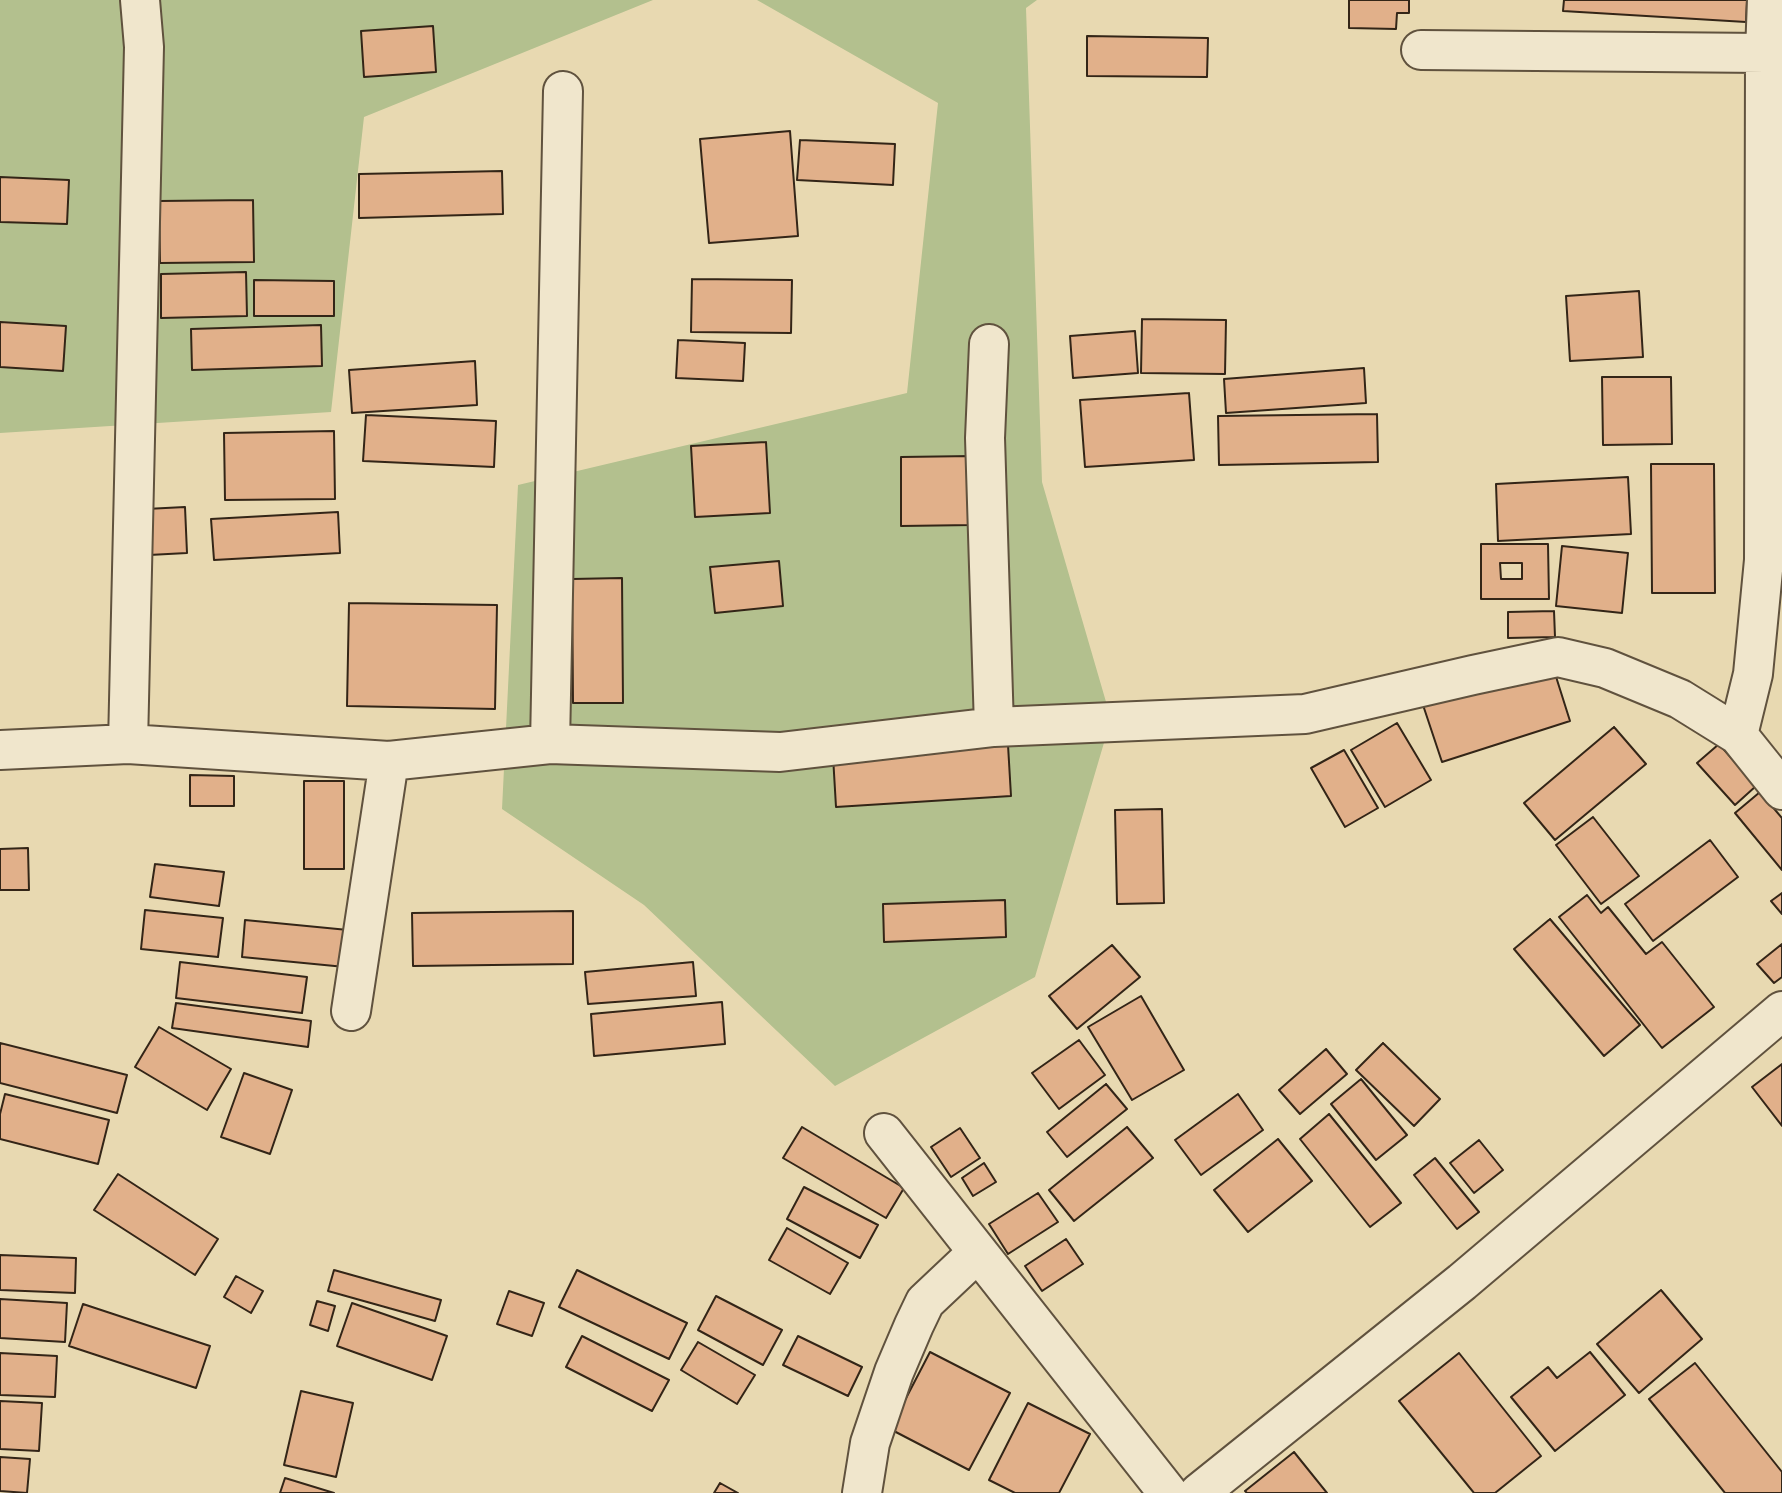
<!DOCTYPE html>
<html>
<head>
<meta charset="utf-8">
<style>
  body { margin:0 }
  canvas { display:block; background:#e8d9b1 }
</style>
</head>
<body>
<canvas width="1782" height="1493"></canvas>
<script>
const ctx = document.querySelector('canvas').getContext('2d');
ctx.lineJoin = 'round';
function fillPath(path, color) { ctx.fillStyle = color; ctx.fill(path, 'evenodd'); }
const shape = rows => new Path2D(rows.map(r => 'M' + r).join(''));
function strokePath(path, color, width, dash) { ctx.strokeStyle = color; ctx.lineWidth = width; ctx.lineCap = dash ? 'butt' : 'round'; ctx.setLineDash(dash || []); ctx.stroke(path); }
fillPath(shape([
  [0,0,653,0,364,117,331,412,0,433],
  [757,0,1037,0,1026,8,1042,482,1111,719,1035,977,835,1086,644,905,502,809,518,485,907,393,938,103]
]), '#b3c08e');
const building = shape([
  [1349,0,1409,0,1409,13,1397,13,1396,29,1349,28,1349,0],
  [1564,0,1747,0,1746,22,1563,11,1564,0],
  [433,26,436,72,364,77,361,31,433,26],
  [1087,36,1208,38,1207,77,1087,76,1087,36],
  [790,131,798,236,709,243,700,139,790,131],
  [800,140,895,144,893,185,797,180,800,140],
  [502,171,503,214,359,218,359,174,502,171],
  [0,177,69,180,67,224,0,222,0,177],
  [253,200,254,262,160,263,159,201,253,200],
  [246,272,247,316,161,318,161,274,246,272],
  [692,279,792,280,791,333,691,332,692,279],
  [254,280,334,281,334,316,254,316,254,280],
  [1639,291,1643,357,1570,361,1566,296,1639,291],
  [1142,319,1226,320,1225,374,1141,373,1142,319],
  [0,322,66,326,63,371,0,367,0,322],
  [321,325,322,366,192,370,191,329,321,325],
  [1135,331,1138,373,1073,378,1070,336,1135,331],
  [678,340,745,343,743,381,676,378,678,340],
  [475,361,477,405,352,413,349,370,475,361],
  [1364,368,1366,403,1226,413,1224,379,1364,368],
  [1602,377,1671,377,1672,444,1603,445,1602,377],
  [1189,393,1194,460,1085,467,1080,400,1189,393],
  [1377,414,1378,462,1219,465,1218,416,1377,414],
  [366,415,496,421,494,467,363,461,366,415],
  [334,431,335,499,225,500,224,433,334,431],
  [766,442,770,513,695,517,691,446,766,442],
  [973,456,973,525,901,526,901,457,973,456],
  [1651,464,1714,464,1715,593,1652,593,1651,464],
  [1628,477,1631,534,1498,541,1496,484,1628,477],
  [185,507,187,553,149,555,146,509,185,507],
  [338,512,340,553,214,560,211,519,338,512],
  [1481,544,1548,544,1549,599,1481,599,1481,544],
  [1500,563,1522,563,1522,579,1501,579,1500,563],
  [1562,546,1628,553,1622,613,1556,606,1562,546],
  [779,561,783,606,715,613,710,567,779,561],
  [622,578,623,703,573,703,572,579,622,578],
  [349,603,497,605,495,709,347,706,349,603],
  [1554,611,1555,637,1508,638,1508,612,1554,611],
  [1552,664,1570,721,1442,762,1423,705,1552,664],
  [1397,723,1431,780,1385,807,1351,750,1397,723],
  [1614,727,1646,764,1555,840,1524,803,1614,727],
  [1719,744,1756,786,1735,805,1697,763,1719,744],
  [1008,745,1011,796,836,807,833,756,1008,745],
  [1344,750,1378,808,1345,827,1311,768,1344,750],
  [190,775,234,776,234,806,190,806,190,775],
  [304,781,344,781,344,869,304,869,304,781],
  [1760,792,1782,818,1782,870,1735,813,1760,792],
  [1162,809,1164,903,1117,904,1115,810,1162,809],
  [1593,817,1639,876,1601,904,1556,845,1593,817],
  [1710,840,1738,877,1653,941,1625,904,1710,840],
  [28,848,29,890,0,890,0,849,28,848],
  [155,864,224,872,219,906,150,897,155,864],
  [1782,893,1782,914,1771,901,1782,893],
  [1587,895,1601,913,1608,907,1646,954,1662,942,1714,1007,1662,1048,1559,917,1587,895],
  [1005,900,1006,937,884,942,883,904,1005,900],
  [145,910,223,918,218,957,141,949,145,910],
  [573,911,573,964,413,966,412,913,573,911],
  [1550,919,1640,1025,1604,1056,1514,949,1550,919],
  [245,920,348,930,345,967,242,957,245,920],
  [1782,944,1782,977,1774,983,1757,964,1782,944],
  [1112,945,1140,977,1077,1029,1049,996,1112,945],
  [180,962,307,977,302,1013,176,998,180,962],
  [693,962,696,996,588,1004,585,972,693,962],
  [1141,996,1184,1070,1132,1100,1088,1027,1141,996],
  [722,1002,725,1044,594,1056,591,1014,722,1002],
  [176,1003,311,1021,308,1047,172,1028,176,1003],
  [159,1027,231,1069,207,1110,135,1067,159,1027],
  [1079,1040,1105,1075,1059,1109,1032,1073,1079,1040],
  [0,1043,127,1075,117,1113,0,1083,0,1043],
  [1383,1043,1440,1099,1414,1126,1356,1070,1383,1043],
  [1326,1049,1347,1074,1300,1114,1279,1090,1326,1049],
  [1782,1064,1782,1126,1752,1087,1782,1064],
  [244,1073,292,1090,270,1154,221,1137,244,1073],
  [1361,1079,1407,1135,1376,1160,1331,1104,1361,1079],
  [1106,1084,1127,1109,1067,1157,1047,1132,1106,1084],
  [5,1094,109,1120,98,1164,0,1139,0,1114,5,1094],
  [1238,1094,1263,1130,1201,1175,1175,1140,1238,1094],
  [1329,1114,1401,1203,1370,1227,1300,1139,1329,1114],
  [802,1127,904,1188,886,1218,783,1158,802,1127],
  [1127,1127,1153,1158,1074,1221,1049,1190,1127,1127],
  [960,1128,980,1158,951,1177,931,1147,960,1128],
  [1278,1139,1312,1181,1248,1232,1214,1190,1278,1139],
  [1479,1140,1503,1170,1474,1193,1450,1163,1479,1140],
  [1435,1158,1479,1212,1457,1229,1414,1175,1435,1158],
  [984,1163,996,1182,973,1196,962,1178,984,1163],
  [118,1174,218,1239,195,1275,94,1210,118,1174],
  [804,1187,878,1225,860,1258,787,1219,804,1187],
  [1038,1193,1058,1222,1008,1254,989,1224,1038,1193],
  [787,1228,848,1263,830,1294,769,1260,787,1228],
  [1066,1239,1083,1264,1042,1291,1025,1266,1066,1239],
  [0,1255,76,1258,75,1293,0,1290,0,1255],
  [334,1270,441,1300,435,1321,328,1291,334,1270],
  [577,1270,687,1323,669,1359,559,1307,577,1270],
  [236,1276,263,1291,251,1313,224,1297,236,1276],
  [1661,1290,1702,1339,1639,1393,1597,1344,1661,1290],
  [509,1291,544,1303,532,1336,497,1324,509,1291],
  [716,1296,782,1330,763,1365,698,1330,716,1296],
  [0,1299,67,1303,65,1342,0,1338,0,1299],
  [317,1301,335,1306,328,1331,310,1325,317,1301],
  [352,1303,447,1336,432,1380,337,1346,352,1303],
  [83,1304,210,1346,196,1388,69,1346,83,1304],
  [582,1336,669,1380,652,1411,566,1367,582,1336],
  [798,1336,862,1367,848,1396,783,1365,798,1336],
  [698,1342,755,1375,737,1404,681,1370,698,1342],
  [930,1352,1010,1393,969,1470,890,1429,930,1352],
  [1590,1352,1625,1395,1555,1451,1511,1397,1548,1367,1557,1378,1590,1352],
  [0,1353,57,1356,55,1397,0,1395,0,1353],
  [1459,1353,1541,1456,1495,1493,1474,1493,1399,1401,1459,1353],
  [1695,1363,1782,1472,1782,1493,1725,1493,1649,1399,1695,1363],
  [301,1391,353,1403,336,1477,284,1465,301,1391],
  [0,1401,42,1403,39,1451,0,1449,0,1401],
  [1028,1403,1090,1434,1059,1493,1015,1493,989,1480,1028,1403],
  [1294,1452,1327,1493,1247,1493,1245,1491,1294,1452],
  [0,1457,30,1459,27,1493,0,1491,0,1457],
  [285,1478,334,1493,280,1493,285,1478],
  [720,1483,738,1493,714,1493,720,1483]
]);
fillPath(building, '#e1b08a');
strokePath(building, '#332517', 2);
const minor = shape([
  [1421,50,1765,53],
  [989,344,985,438,994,727],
  [1738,735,1753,674,1764,560,1765,53,1767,0],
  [128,744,144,47,140,0],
  [550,744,563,91],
  [0,750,128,744,389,761,550,744,780,752,994,727,1305,714,1473,675,1558,657,1605,668,1680,699,1738,735,1782,790],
  [351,1011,389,761],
  [884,1133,1168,1493],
  [862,1493,870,1443,894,1372,914,1325,925,1302,978,1252],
  [1199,1493,1462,1282,1782,1011]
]);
strokePath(minor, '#60523e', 42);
strokePath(minor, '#f0e6cc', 38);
</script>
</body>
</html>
